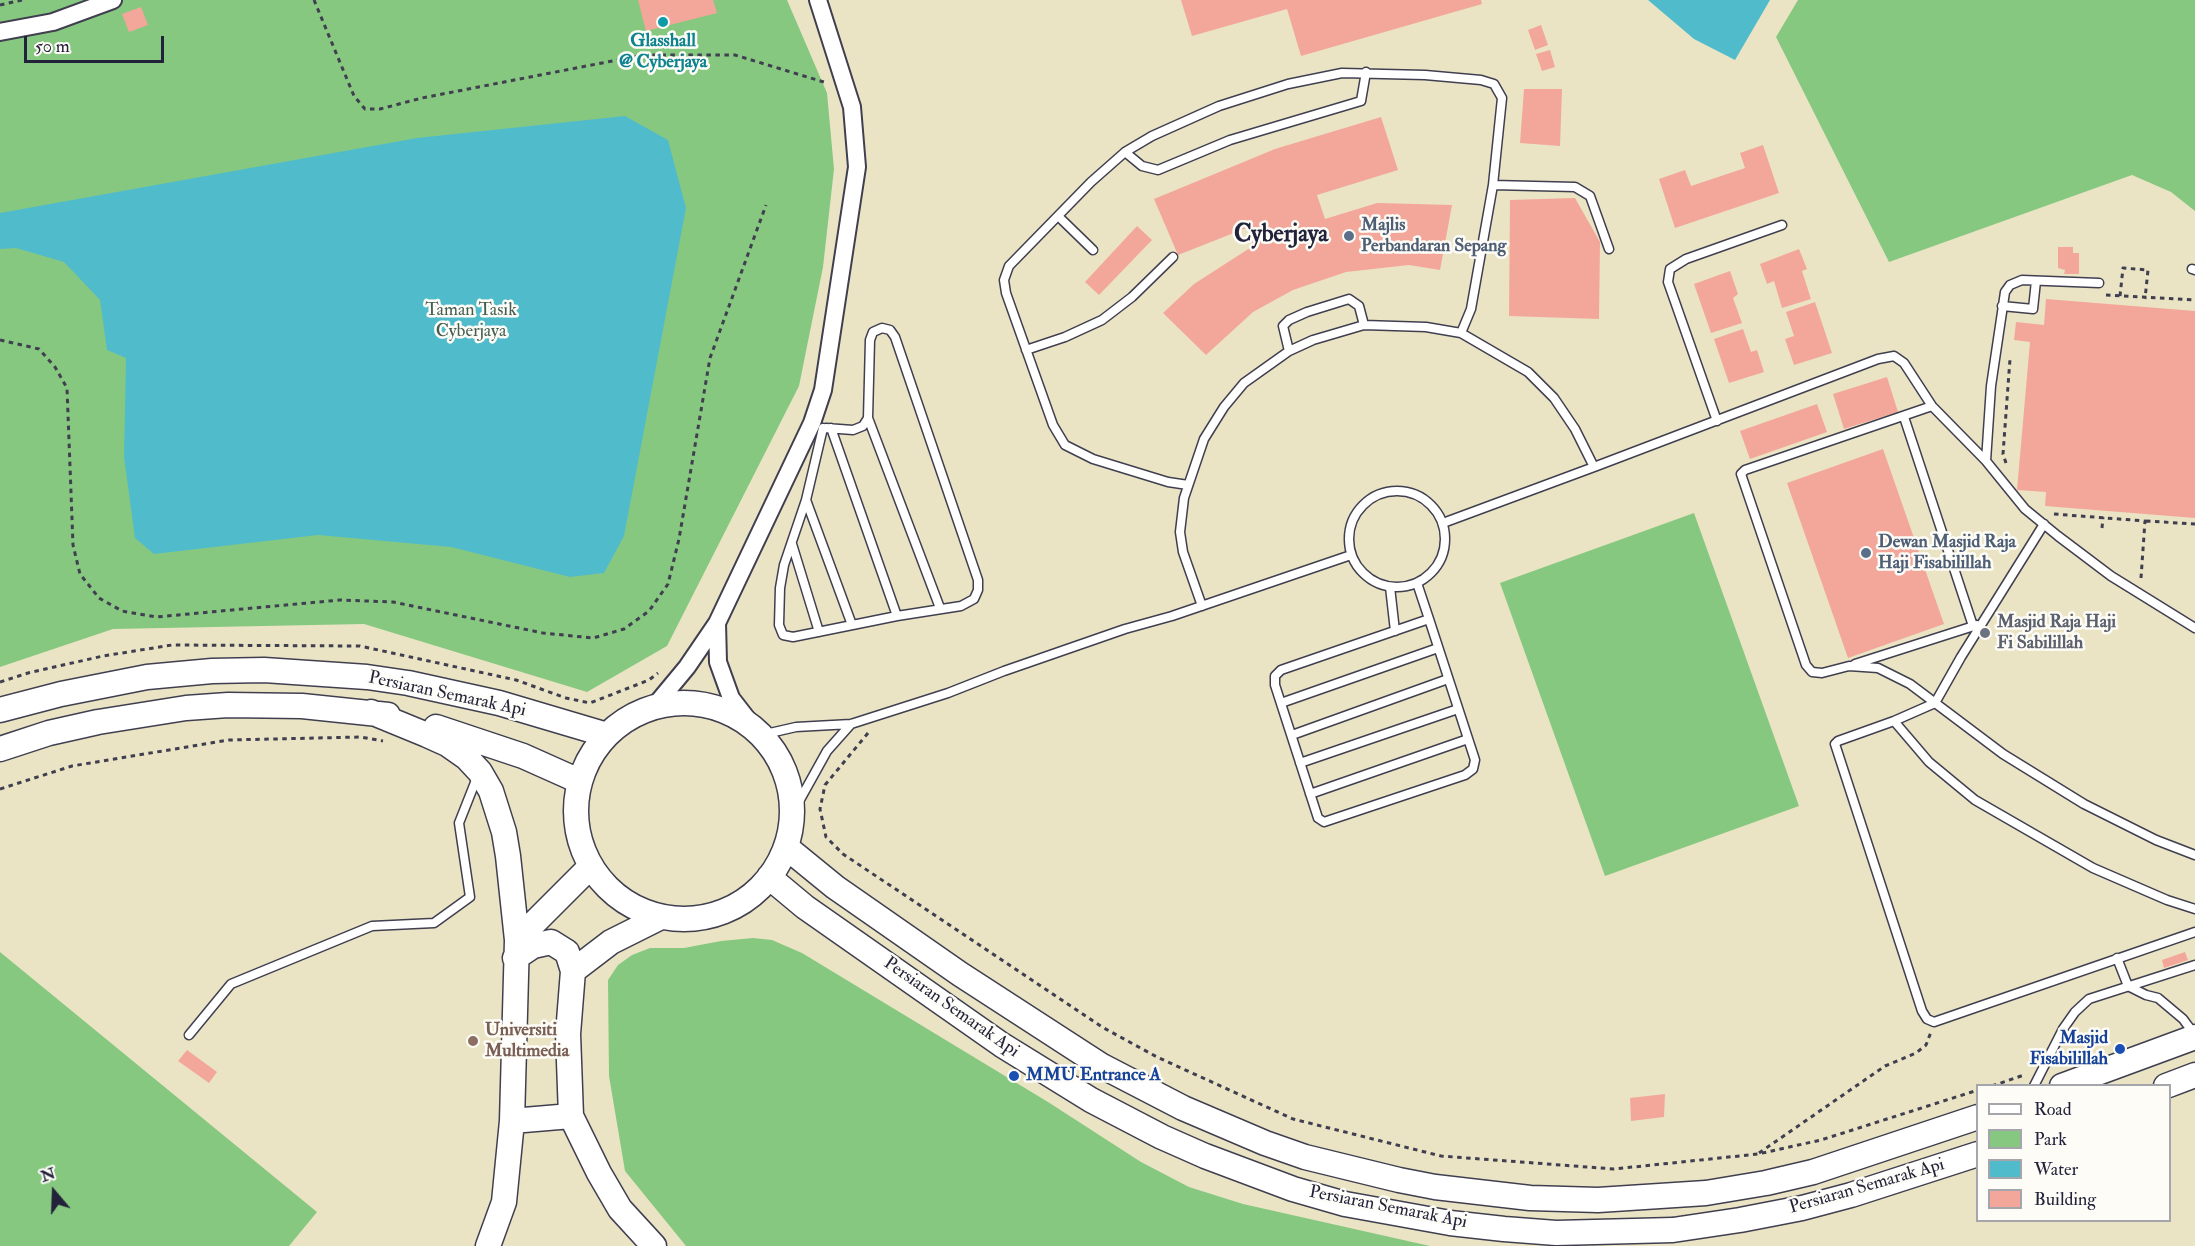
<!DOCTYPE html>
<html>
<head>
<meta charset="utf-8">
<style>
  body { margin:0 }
  #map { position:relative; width:2195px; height:1246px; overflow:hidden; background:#eae4c4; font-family:"IM FELL Double Pica",serif }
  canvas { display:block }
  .legend { position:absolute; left:1976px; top:1084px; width:195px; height:138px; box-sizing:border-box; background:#fdfcf7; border:2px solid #a5a5ac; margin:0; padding:8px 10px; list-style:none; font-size:18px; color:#22223b }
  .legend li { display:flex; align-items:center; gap:12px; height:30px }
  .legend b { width:30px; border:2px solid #a5a5ac }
  .north { position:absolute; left:24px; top:1162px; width:60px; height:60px; -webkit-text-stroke:4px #fdfcf7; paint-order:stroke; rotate:341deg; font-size:16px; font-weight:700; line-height:24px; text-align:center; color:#22223b }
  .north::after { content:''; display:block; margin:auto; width:21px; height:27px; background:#22223b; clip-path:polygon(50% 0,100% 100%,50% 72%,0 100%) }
  .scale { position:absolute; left:24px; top:36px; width:140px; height:27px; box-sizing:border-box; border:3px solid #22223b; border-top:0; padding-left:8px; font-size:18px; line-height:21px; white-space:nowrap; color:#22223b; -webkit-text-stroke:4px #fdfcf7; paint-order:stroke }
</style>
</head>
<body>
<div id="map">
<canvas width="2195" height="1246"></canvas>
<ul class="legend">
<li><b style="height:8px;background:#fff"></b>Road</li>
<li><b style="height:16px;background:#87c880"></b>Park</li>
<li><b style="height:16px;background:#50bccb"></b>Water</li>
<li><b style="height:16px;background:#f3a79a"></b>Building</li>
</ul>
<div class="north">N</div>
<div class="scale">50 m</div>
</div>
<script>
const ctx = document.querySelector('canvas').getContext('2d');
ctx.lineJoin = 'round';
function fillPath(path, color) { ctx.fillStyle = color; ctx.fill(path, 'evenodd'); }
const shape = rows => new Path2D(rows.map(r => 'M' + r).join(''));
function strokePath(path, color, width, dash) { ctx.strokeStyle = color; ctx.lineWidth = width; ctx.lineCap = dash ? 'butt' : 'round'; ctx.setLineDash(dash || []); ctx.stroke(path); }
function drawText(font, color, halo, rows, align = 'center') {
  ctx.font = font + ' "IM FELL Double Pica",serif'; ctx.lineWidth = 5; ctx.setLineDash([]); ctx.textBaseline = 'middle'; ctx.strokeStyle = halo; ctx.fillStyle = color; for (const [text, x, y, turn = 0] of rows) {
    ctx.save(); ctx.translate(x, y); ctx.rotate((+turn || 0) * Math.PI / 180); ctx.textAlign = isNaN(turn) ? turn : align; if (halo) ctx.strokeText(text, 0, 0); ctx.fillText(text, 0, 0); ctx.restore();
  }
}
fillPath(shape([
  [0,0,787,0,827,93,834,169,823,267,799,386,667,646,587,692,364,624,113,629,0,667],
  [1798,0,2195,0,2195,211,2171,192,2132,175,1889,262,1776,37],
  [1694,513,1799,806,1605,876,1500,583],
  [753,938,772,940,802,953,1048,1102,1141,1162,1189,1187,1243,1204,1430,1246,686,1246,625,1171,609,1076,608,980,618,965,632,955,650,948,684,948,721,941],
  [0,952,317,1212,289,1246,0,1246]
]), '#87c880');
fillPath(shape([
  [1648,0,1770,0,1735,60,1694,39],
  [625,116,668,140,686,208,624,536,604,573,570,577,451,547,318,535,154,554,135,538,124,457,126,358,107,350,100,300,64,262,16,248,0,249,0,213,417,138]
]), '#50bccb');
fillPath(shape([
  [638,0,713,0,717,13,646,31],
  [1181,0,1481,0,1482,4,1301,56,1287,9,1192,36],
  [141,7,148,25,129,32,122,14],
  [1541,25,1548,45,1535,50,1528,30],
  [1550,50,1555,67,1542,71,1536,54],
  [1524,89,1562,89,1560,146,1520,143],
  [1381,117,1398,170,1317,195,1325,219,1377,203,1452,205,1440,270,1409,265,1346,272,1293,290,1253,312,1206,355,1163,313,1194,284,1253,246,1249,227,1178,255,1154,199,1275,149],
  [1763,145,1779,193,1675,228,1659,179,1685,170,1691,186,1745,168,1740,153],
  [1575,198,1600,242,1599,319,1509,316,1510,200],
  [1137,226,1152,240,1099,295,1085,282],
  [2058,247,2073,247,2073,253,2079,253,2079,274,2064,274,2065,270,2058,268],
  [1799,249,1807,269,1802,271,1811,299,1782,308,1774,281,1767,284,1760,264],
  [1730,271,1738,294,1733,298,1742,323,1711,333,1694,284],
  [2046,299,2195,311,2195,518,2045,506,2046,492,2017,490,2030,342,2014,340,2016,322,2044,325],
  [1815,302,1832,353,1794,365,1785,339,1794,336,1786,312],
  [1743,329,1751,352,1757,350,1764,372,1729,383,1714,339],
  [1887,377,1898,412,1844,429,1833,394],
  [1817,404,1827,432,1750,459,1740,431],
  [1883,449,1944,624,1848,658,1787,483],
  [2185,952,2188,960,2164,968,2162,960],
  [187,1050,217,1072,209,1083,178,1061],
  [1665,1094,1664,1117,1631,1121,1630,1098]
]), '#f3a79a');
const lane = shape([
  [1125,152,1142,166,1158,170,1230,140,1361,101,1366,72],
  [1493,185,1575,187,1590,196,1609,249],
  [1058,216,1093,250],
  [2192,269,2195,270],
  [2099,283,2022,280,2010,285,2005,292,1991,386,1986,461,2025,509,2058,536,2111,576,2195,628],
  [2002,306,2033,309,2036,281],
  [1026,350,1065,337,1102,320,1132,297,1173,257],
  [1289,351,1283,326,1289,320,1307,312,1349,299,1359,306,1364,325],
  [1932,406,1745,470,1741,474,1806,665,1812,672,1822,673,1849,666,1878,668,1910,684,2003,754,2084,804,2156,840,2195,855],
  [1904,417,1973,626],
  [1717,421,1668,282,1670,269,1686,259,1782,225],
  [823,428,806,500,784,565,780,588,779,625,783,635,793,637,897,616,961,606,974,599,978,590,978,580,895,337,890,330,882,328,873,332,870,340,868,418,940,608],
  [826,428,853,430,863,426,868,418],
  [831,428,897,616],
  [1594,467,1878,359,1894,356,1904,363,1932,406,1986,461],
  [1188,485,1168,482,1093,459,1065,445,1053,425,1006,293,1004,280,1009,266,1091,182,1125,152,1152,136,1219,106,1288,84,1342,73,1425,75,1481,80,1494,84,1502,98,1493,185,1471,309,1461,333],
  '1349 539a48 48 0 1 1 96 0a48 48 0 1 1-96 0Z',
  [806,500,852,625],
  [2044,524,1961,657,1935,703,1894,721,1838,741,1835,744,1922,1011,1927,1019,1934,1022,2195,932],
  [792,544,819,632],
  [1417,583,1429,619,1475,760,1473,769,1465,775,1324,822,1318,818,1275,685,1275,676,1281,670,1429,619],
  [1390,587,1395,631],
  [1202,606,1183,552,1180,532,1184,498,1204,439,1224,407,1244,383,1289,351,1313,340,1364,325,1426,327,1461,333,1528,372,1554,398,1575,429,1594,467,1443,523],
  [1855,664,1977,625],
  [1281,703,1438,648],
  [1894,721,1929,762,1975,800,2093,868,2167,900,2195,909],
  [761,735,796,727,851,724,948,693,1004,671,1125,629,1172,616,1351,555],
  [1292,735,1448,679],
  [1300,763,1458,709],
  [1310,794,1468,739],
  [792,814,827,751,851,724],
  [2117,958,2128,986,2146,995,2158,998,2183,1019,2194,1034],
  [189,1035,231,984,372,926,434,923,470,897,459,823,478,775],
  [2034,1086,2063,1029,2075,1012,2089,999,2195,965]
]);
const street = shape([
  [0,32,53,22,113,0],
  [717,623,718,662,731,698,755,729],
  [653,708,687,667,717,623,812,423,823,390,857,167,852,107,818,0]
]);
const secondary = shape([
  '576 811a108 108 0 1 1 216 0a108 108 0 1 1-216 0Z',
  [0,710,61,694,147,677,212,671,264,670,367,677,408,683,499,703,607,735],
  [371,712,427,735,447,744,467,758,480,772,491,791,504,832,508,856,517,940,512,1121,504,1202,488,1246],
  [436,727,523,756,579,781],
  [0,749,49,733,98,722,186,708,228,705,302,706,388,715],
  [786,847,835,887,960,974,1102,1066,1183,1108,1265,1143,1305,1157,1399,1180,1435,1187,1530,1198,1598,1200,1706,1193,1766,1183,1813,1172,1978,1117],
  [769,877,805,907,1002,1045,1091,1100,1162,1137,1205,1156,1293,1189,1345,1204,1450,1223,1504,1229,1556,1233,1673,1230,1740,1220,1802,1208,1851,1195,1978,1154],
  [517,940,590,867],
  [515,958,533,946,551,942,567,952,573,971,568,1034,571,1116,599,1173,620,1209,654,1246],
  [573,971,611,942,661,917],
  [2062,1086,2195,1037],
  [2166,1086,2195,1075],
  [512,1121,571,1116]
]);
strokePath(lane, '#403f50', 11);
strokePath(street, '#403f50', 20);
strokePath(secondary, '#403f50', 27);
strokePath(shape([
  [314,0,354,96,365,109,380,109,422,98,643,55,735,55,827,83],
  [0,5,22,0],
  [2106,295,2195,300],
  [2120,296,2123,268,2148,270,2145,299],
  [0,340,39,349,55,367,67,388,73,545,80,574,99,598,122,611,156,617,340,600,393,602,543,633,593,638,624,629,649,611,668,584,679,539,710,358,766,205],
  [2006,463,2003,454,2010,359],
  [2054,514,2145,521,2141,578],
  [2146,521,2195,524],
  [2102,528,2103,517],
  [0,682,28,673,103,656,172,645,360,646,516,680,566,698,590,703,649,680,658,673],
  [868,733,825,785,820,809,826,837,843,854,1102,1027,1157,1057,1293,1119,1441,1156,1614,1169,1758,1154,1821,1140,1978,1090],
  [0,789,72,766,229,740,361,737,383,741],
  [1992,1086,2024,1075],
  [1759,1153,1885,1066,1916,1053,1926,1045,1931,1032]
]), '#403f50', 3, [4.5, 4.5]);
strokePath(lane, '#fff', 8);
strokePath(street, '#fff', 16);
strokePath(secondary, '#fff', 24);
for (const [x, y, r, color] of [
  [663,22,6,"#0f9aa8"],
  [1349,236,6,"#5c6f8a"],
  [1866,553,6,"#5c6f8a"],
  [1985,633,6,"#6b7280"],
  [473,1041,6,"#8d6e63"],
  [2120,1049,6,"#1a4fb4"],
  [1014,1076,6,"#1a4fb4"]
]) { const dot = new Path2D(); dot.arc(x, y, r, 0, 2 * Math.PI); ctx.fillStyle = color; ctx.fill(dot); strokePath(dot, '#fdfcf7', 2); }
drawText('bold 18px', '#0d838f', '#fdfcf7', [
  ["Glasshall",663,42],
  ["@ Cyberjaya",663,63]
]);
drawText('bold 18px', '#4e5e75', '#fdfcf7', [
  ["Majlis",1361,226],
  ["Perbandaran Sepang",1361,247],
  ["Dewan Masjid Raja",1878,543],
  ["Haji Fisabilillah",1878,564]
], 'left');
drawText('18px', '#455c53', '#fdfcf7', [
  ["Taman Tasik",471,311],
  ["Cyberjaya",471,332]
]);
drawText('bold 18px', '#5b616d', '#fdfcf7', [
  ["Masjid Raja Haji",1997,623],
  ["Fi Sabilillah",1997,644]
], 'left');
drawText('18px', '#22223b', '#fdfcf7', [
  ["Persiaran Semarak Api",447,695,12],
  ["Persiaran Semarak Api",951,1008,35],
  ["Persiaran Semarak Api",1867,1187,-16],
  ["Persiaran Semarak Api",1388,1208,11]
]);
drawText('bold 18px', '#785e54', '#fdfcf7', [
  ["Universiti",485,1031],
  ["Multimedia",485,1052]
], 'left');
drawText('bold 18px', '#164399', '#fdfcf7', [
  ["Masjid",2108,1039],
  ["Fisabilillah",2108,1060],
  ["MMU Entrance A",1026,1076,"left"]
], 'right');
drawText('bold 24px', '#22223b', '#fdfcf7', [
  ["Cyberjaya",1281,236]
]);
</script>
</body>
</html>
